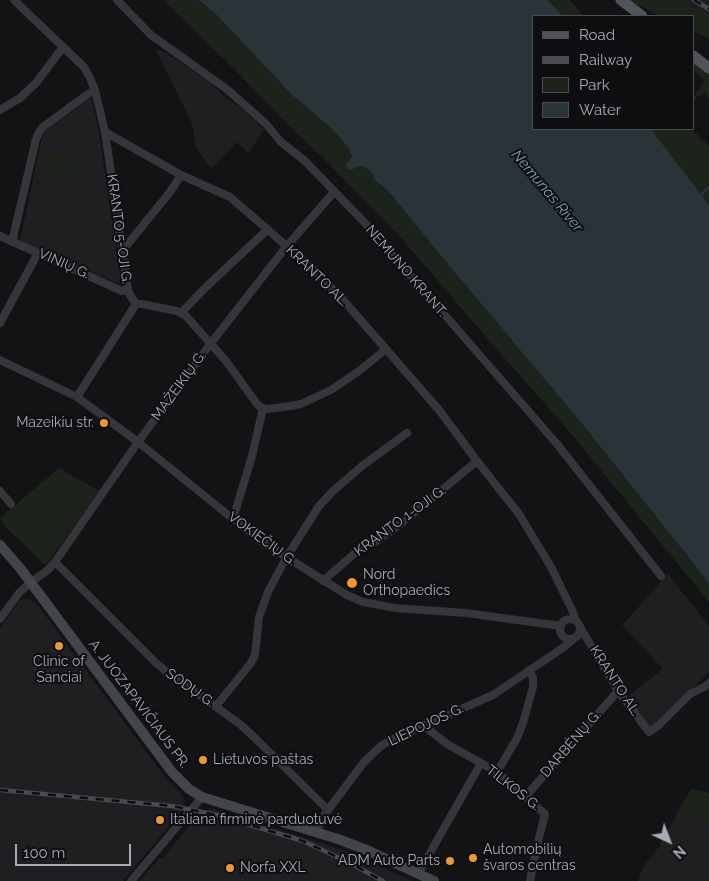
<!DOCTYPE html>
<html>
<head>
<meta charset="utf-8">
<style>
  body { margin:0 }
  #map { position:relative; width:709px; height:881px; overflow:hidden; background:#131315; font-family:Raleway,sans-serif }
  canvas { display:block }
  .legend { position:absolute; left:532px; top:15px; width:162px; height:115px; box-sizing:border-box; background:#0e0e10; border:1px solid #4a4d52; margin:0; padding:6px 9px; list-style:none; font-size:15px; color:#a5acb5 }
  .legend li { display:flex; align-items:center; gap:10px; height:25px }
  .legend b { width:25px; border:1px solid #4a4d52 }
  .north { position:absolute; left:644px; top:816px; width:50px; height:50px; -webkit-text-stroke:4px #0e0e10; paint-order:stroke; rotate:137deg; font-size:14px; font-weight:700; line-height:20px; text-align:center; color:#a5acb5 }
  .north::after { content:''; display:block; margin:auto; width:18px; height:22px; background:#a5acb5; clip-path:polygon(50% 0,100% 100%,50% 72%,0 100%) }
  .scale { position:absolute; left:15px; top:844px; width:116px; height:22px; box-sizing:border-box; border:2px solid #a5acb5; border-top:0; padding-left:6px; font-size:15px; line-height:18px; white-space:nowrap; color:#a5acb5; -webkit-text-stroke:4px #0e0e10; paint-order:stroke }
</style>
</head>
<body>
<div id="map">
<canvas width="709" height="881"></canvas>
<ul class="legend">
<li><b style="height:6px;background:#505359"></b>Road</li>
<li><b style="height:6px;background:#474a4f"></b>Railway</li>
<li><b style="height:14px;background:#1b231b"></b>Park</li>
<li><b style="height:14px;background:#293439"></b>Water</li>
</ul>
<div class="north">N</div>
<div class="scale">100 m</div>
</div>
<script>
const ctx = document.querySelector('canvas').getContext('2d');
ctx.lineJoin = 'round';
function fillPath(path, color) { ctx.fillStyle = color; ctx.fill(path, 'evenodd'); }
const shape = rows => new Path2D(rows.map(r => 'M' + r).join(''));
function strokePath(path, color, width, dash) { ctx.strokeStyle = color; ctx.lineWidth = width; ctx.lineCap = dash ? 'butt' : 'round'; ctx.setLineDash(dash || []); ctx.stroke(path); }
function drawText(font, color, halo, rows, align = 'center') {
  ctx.font = font + ' Raleway,sans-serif'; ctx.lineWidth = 4; ctx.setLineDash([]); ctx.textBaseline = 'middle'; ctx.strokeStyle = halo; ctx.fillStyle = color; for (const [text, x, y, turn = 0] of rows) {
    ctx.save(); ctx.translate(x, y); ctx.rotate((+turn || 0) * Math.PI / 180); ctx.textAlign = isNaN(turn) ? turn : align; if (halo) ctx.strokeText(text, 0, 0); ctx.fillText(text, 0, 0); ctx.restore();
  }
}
fillPath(shape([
  [683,0,709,0,709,14],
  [156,50,163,51,211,83,225,97,243,109,264,130,248,153,237,142,211,169,196,147,192,124],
  [91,98,98,127,122,285,20,241,42,137,45,131],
  [668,574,709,626,709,672,657,725,650,727,627,697,663,669,622,625],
  [24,599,29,599,36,604,40,608,165,777,182,795,185,801,181,812,175,819,123,881,0,881,0,628,19,601],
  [209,808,340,849,413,881,139,881,157,861,159,858,163,858,194,820,201,813],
  [678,811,709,825,709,881,638,881,643,867,658,848]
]), '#1f1f22');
fillPath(shape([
  [163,0,198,0,215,13,292,95,333,130,348,147,352,157,350,169,352,170,356,167,361,166,369,169,373,174,374,179,391,194,579,420,709,583,709,602,568,430,486,337,403,240,325,160,280,117,236,71],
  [548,0,570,0,583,16,563,16],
  [627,0,683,0,709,14,709,39,693,31,693,16,660,16,645,8,631,3],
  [693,63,709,74,709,98,704,93,700,97,698,96,693,101,693,98,705,81,693,70],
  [651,129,692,129,709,146,709,205],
  [75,151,77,170,47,174,44,155],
  [59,468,99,491,80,518,47,564,43,564,22,542,9,531,0,518],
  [691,789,706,792,709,794,709,825,678,811]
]), '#1b231b');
fillPath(shape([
  [198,0,548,0,563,16,533,16,533,129,651,129,709,205,709,583,579,420,438,252,391,194,374,179,373,174,368,169,361,166,356,167,352,170,350,169,348,170,347,169,347,166,346,164,352,157,348,147,333,130,292,95,215,13]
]), '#293439');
strokePath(shape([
  [699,197,709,187]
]), '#293439', 2.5);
strokePath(shape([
  [14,0,84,67,90,78,95,90,105,132,181,175,230,197,312,268,344,301,439,410,477,461,519,514,551,567,573,612,576,621],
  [117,0,151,35,228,90,266,124,281,142,305,161,364,222,557,444,661,576],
  [0,110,20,98,36,83,63,47],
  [0,236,122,291,128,290],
  [12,242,36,139,39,132,43,127,88,94,95,90],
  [122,247,127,245,170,192,181,175],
  [136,304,142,304,177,311,186,316,226,361,257,404,260,407,267,409,291,406,301,404,331,390,359,371,386,349],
  [181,313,206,287,267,230],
  [0,323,38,253],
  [0,360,77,397,138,442,259,540,347,595,363,602,395,608,466,613,561,626],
  [77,397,136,304,130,295,128,290,105,132],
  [0,491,11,504],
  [233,519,252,456,263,408],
  [55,562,156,663,178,681,197,693,241,725,256,739,328,810],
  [323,581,362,547,377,541,403,522,477,461],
  [0,619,19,593,31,582,48,570,55,562,138,442,211,343,286,247,334,192],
  '560 629a10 10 0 1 1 20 0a10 10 0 1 1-20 0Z',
  [580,627,618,691,649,732,658,726,690,694,706,686,709,683],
  [216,706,251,663,255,655,259,617,268,592,286,558,319,506,333,491,362,466,407,433],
  [423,725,447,744,497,772,545,814,537,846,530,881],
  [497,772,517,738,523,723,533,687,533,678,529,670],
  [525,797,618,691],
  [317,832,322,818,364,762,381,746,391,740,493,695,564,647,575,638],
  [418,874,481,763],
  [131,881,202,797]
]), '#34363a', 8);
strokePath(shape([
  [0,545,20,568,172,772,189,789,202,797,341,840,369,851,434,881]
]), '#42454a', 10);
strokePath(shape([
  [621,0,642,16],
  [693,56,709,68]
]), '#505359', 11);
const rail = shape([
  [694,0,709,9],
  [0,790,172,806,217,815,303,841,350,863,383,881]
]);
strokePath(rail, '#474a4f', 4.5);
strokePath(rail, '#0e0e10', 2.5, [8]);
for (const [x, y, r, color] of [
  [104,423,5,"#f1972f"],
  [352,583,6,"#f1972f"],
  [59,646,5,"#f1972f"],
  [203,760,5,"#f1972f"],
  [160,820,5,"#f1972f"],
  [473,858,5,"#f1972f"],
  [450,861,5,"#f1972f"],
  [230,868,5,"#f1972f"]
]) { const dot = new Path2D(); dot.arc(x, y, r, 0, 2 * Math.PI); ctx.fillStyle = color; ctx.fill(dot); strokePath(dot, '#0e0e10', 2); }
drawText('14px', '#a5acb5', '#0e0e10', [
  ["KRANTO 5-OJI G.",119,229,82],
  ["VINIŲ G.",64,264,24],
  ["NEMUNO KRANT.",406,271,49],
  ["KRANTO AL.",317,276,44],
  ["MAŽEIKIŲ G.",179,386,-54],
  ["KRANTO 1-OJI G.",400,521,-36],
  ["VOKIEČIŲ G.",262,539,36],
  ["KRANTO AL.",615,681,57],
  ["SODŲ G.",190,688,35],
  ["A. JUOZAPAVIČIAUS PR.",139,704,53],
  ["LIEPOJOS G.",426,725,-25],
  ["DARBĖNŲ G.",571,744,-49],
  ["TILKOS G.",513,788,38]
]);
drawText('14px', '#a5acb5', '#0e0e10', [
  ["Mazeikiu str.",94,423,"right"],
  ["Nord",363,575],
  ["Orthopaedics",363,591],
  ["Clinic of",59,662,"center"],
  ["Sanciai",59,678,"center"],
  ["Lietuvos paštas",213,760],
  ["Italiana firminė parduotuvė",170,820],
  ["Automobilių",483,850],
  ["švaros centras",483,866],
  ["ADM Auto Parts",440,861,"right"],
  ["Norfa XXL",240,868]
], 'left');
drawText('italic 15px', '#7b9eb1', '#0e0e10', [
  ["Nemunas River",547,191,50]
]);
</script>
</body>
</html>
